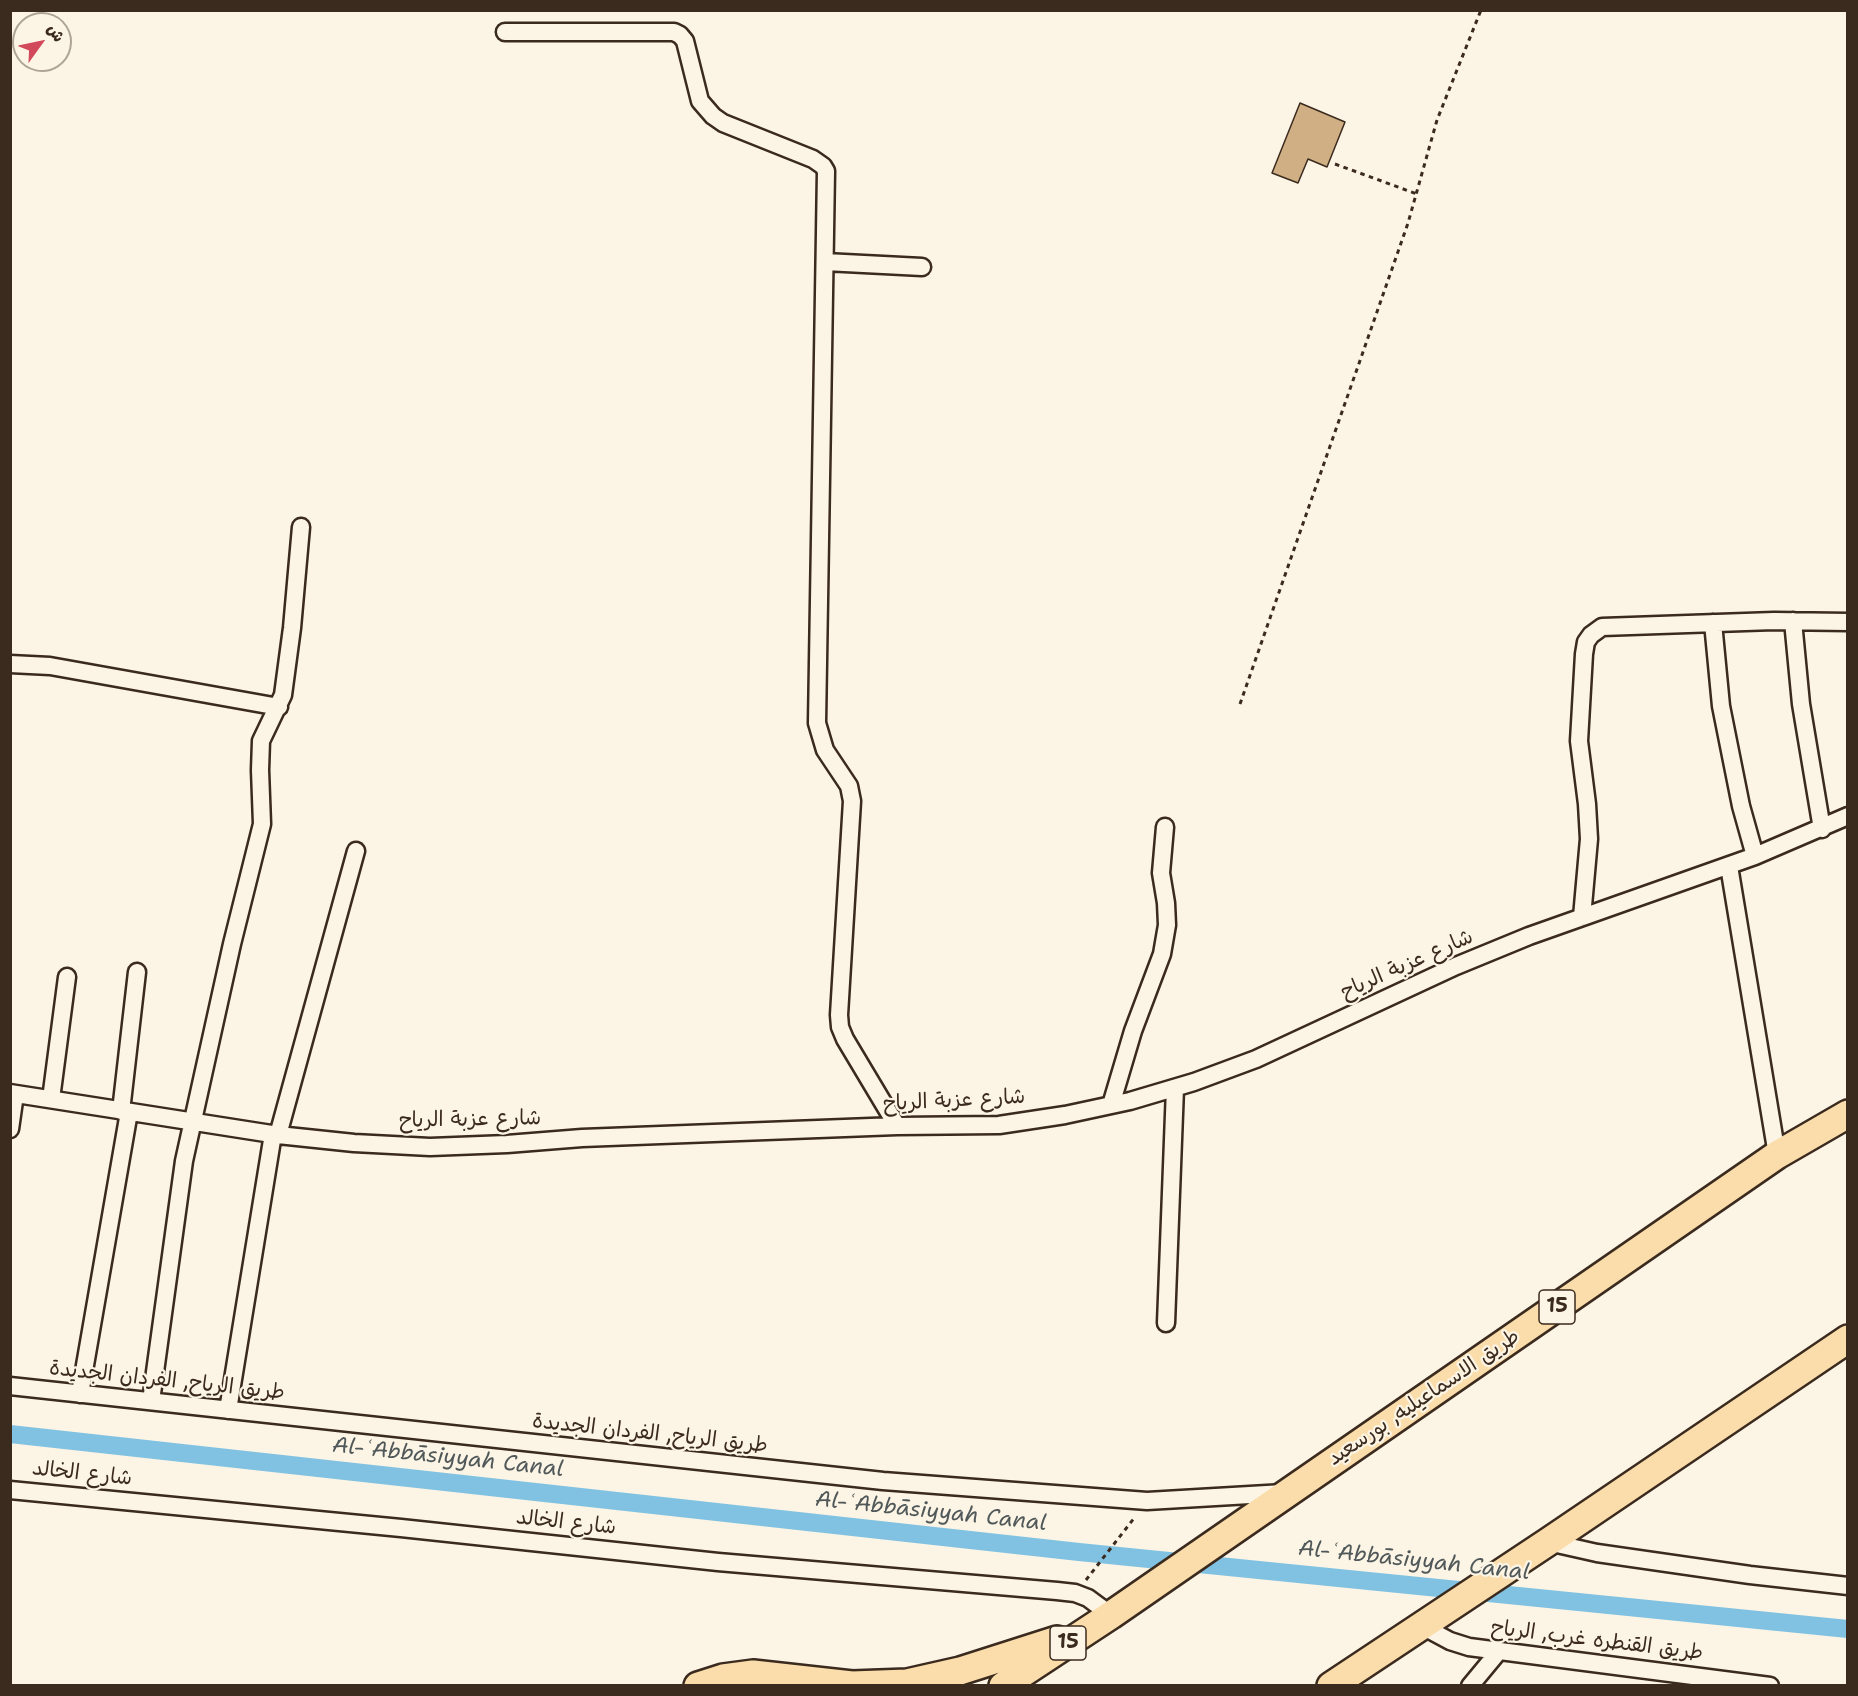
<!DOCTYPE html>
<html>
<head>
<meta charset="utf-8">
<style>
  body { margin:0 }
  #map { position:relative; width:1858px; height:1696px; overflow:hidden; background:#fcf5e5; font-family:"Shantell Sans","Playpen Sans Arabic",sans-serif }
  canvas { display:block }
  .frame { position:absolute; inset:0; border:12px solid #3b2a1e; pointer-events:none }
  .north { position:absolute; left:12px; top:12px; width:60px; height:60px; box-sizing:border-box; background:#fcf5e5; border:2px solid #afa495; border-radius:50%; rotate:57deg; font-size:16px; font-weight:700; line-height:24px; text-align:center; color:#3b2a1e }
  .north::after { content:''; display:block; margin:auto; width:21px; height:27px; background:#d1495b; clip-path:polygon(50% 0,100% 100%,50% 72%,0 100%) }
</style>
</head>
<body>
<div id="map">
<canvas width="1858" height="1696"></canvas>
<div class="frame"></div>
<div class="north">ش</div>
</div>
<script>
const ctx = document.querySelector('canvas').getContext('2d');
ctx.lineJoin = 'round';
const shape = rows => new Path2D(rows.map(r => 'M' + r).join(''));
function strokePath(path, color, width, dash) { ctx.strokeStyle = color; ctx.lineWidth = width; ctx.lineCap = dash ? 'butt' : 'round'; ctx.setLineDash(dash || []); ctx.stroke(path); }
function fillPath(path, color) { ctx.fillStyle = color; ctx.fill(path, 'evenodd'); }
function drawText(font, color, halo, rows, align = 'center') {
  ctx.font = font + ' "Shantell Sans","Playpen Sans Arabic",sans-serif'; ctx.lineWidth = 4.5; ctx.setLineDash([]); ctx.textBaseline = 'middle'; ctx.strokeStyle = halo; ctx.fillStyle = color; for (const [text, x, y, turn = 0] of rows) {
    ctx.save(); ctx.translate(x, y); ctx.rotate((+turn || 0) * Math.PI / 180); ctx.textAlign = isNaN(turn) ? turn : align; if (halo) ctx.strokeText(text, 0, 0); ctx.fillText(text, 0, 0); ctx.restore();
  }
}
strokePath(shape([
  [10,1434,1079,1552,1848,1629]
]), '#81c2e2', 18);
const building = shape([
  [1300,103,1345,122,1327,167,1308,159,1298,183,1272,173,1300,103]
]);
fillPath(building, '#cfaf83');
strokePath(building, '#3b2a1e', 1.5);
const minor = shape([
  [505,32,674,32,680,35,685,41,700,101,713,116,723,123,813,159,823,166,826,171,817,723,825,750,849,786,852,801,839,1015,840,1027,845,1039,897,1126],
  [825,262,922,267],
  [1793,621,1801,704,1822,829],
  [1713,623,1721,706,1741,806,1755,856],
  [10,664,50,666,279,707],
  [1729,866,1777,1155],
  [1582,917,1589,839,1587,804,1579,741,1584,654,1586,642,1591,635,1602,627,1774,621,1848,622],
  [10,1093,278,1135,354,1143,430,1147,507,1144,582,1138,897,1126,999,1125,1065,1115,1130,1101,1194,1082,1256,1059,1456,966,1529,936,1755,856,1848,816],
  [51,1099,67,977],
  [1111,1105,1133,1031,1162,954,1167,925,1166,903,1161,873,1165,827],
  [121,1111,137,972],
  [10,1129,15,1094],
  [278,1135,356,851],
  [1166,1323,1175,1088],
  [10,1386,883,1481,1147,1501,1284,1493],
  [80,1394,129,1112],
  [151,1401,184,1161,232,944,262,824,260,770,261,741,283,695,292,628,301,527],
  [228,1410,273,1134],
  [10,1490,401,1528,718,1562,1057,1591,1075,1593,1088,1598,1111,1615],
  [1548,1542,1597,1553,1750,1575,1848,1586],
  [1422,1626,1450,1641,1469,1647,1770,1686],
  [1470,1686,1499,1651]
]);
const trunk = shape([
  [698,1686,723,1678,753,1674,852,1685,907,1683,960,1671,1057,1640],
  [1003,1686,1111,1615,1777,1155,1848,1114],
  [1331,1686,1548,1542,1848,1339]
]);
strokePath(minor, '#3b2a1e', 21);
strokePath(trunk, '#3b2a1e', 32);
strokePath(shape([
  [1335,164,1417,194],
  [1240,704,1408,223,1437,120,1481,10],
  [1086,1580,1135,1517]
]), '#3b2a1e', 3, [4.5, 4.5]);
strokePath(minor, '#fcf5e5', 16);
strokePath(trunk, '#faddab', 27);
for (const [x, y, w] of [
  [1557,1307,36],
  [1068,1643,36]
]) { const box = new Path2D(); box.roundRect(x - w / 2, y - 17, w, 34, 4.5); ctx.fillStyle = '#fcf5e5'; ctx.fill(box); strokePath(box, '#3b2a1e', 1.5); }
drawText('bold 20px', '#3b2a1e', null, [
  ["15",1557,1307],
  ["15",1068,1643]
]);
drawText('21px', '#3b2a1e', '#fcf5e5', [
  ["شارع عزبة الرياح",1407,965,-24],
  ["شارع عزبة الرياح",954,1101,-3],
  ["شارع عزبة الرياح",470,1120,-1],
  ["طريق الرياح, الفردان الجديدة",167,1381,6],
  ["طريق الاسماعيليه, بورسعيد",1424,1398,-34],
  ["طريق الرياح, الفردان الجديدة",650,1434,6],
  ["شارع الخالد",82,1474,6],
  ["شارع الخالد",566,1523,6],
  ["طريق القنطره غرب, الرياح",1597,1641,7]
]);
drawText('italic 22px', '#505859', '#fcf5e5', [
  ["Al-ʿAbbāsiyyah Canal",448,1458,6],
  ["Al-ʿAbbāsiyyah Canal",931,1512,6],
  ["Al-ʿAbbāsiyyah Canal",1414,1561,6]
]);
</script>
</body>
</html>
